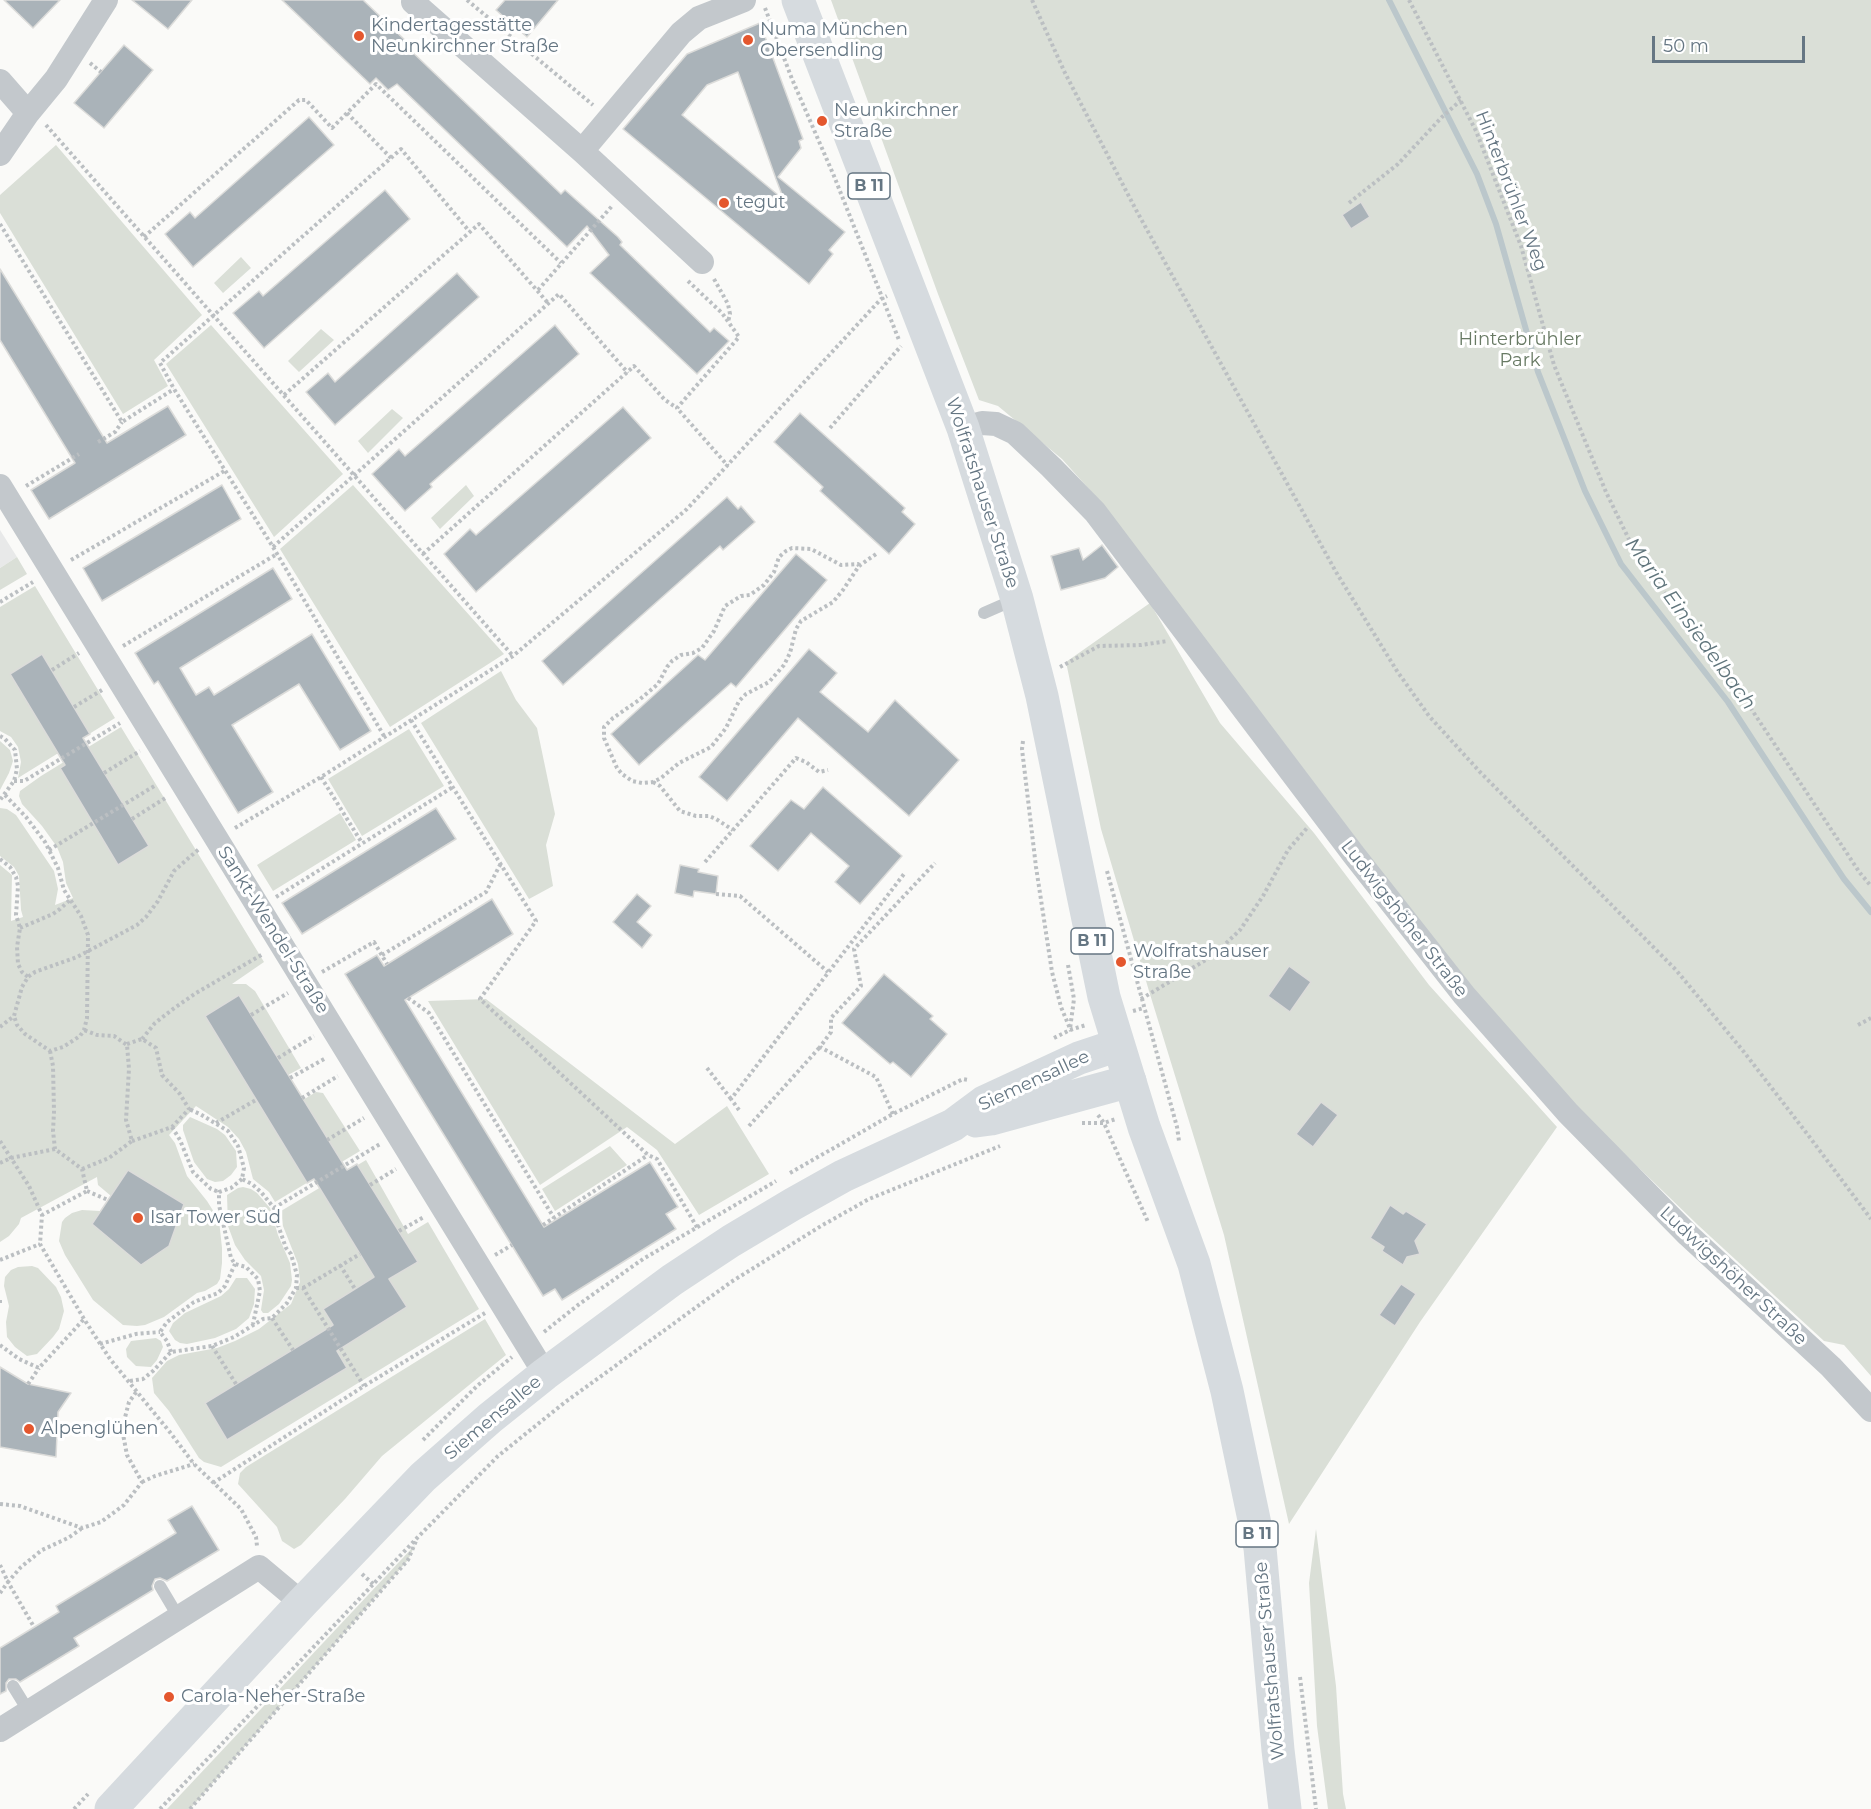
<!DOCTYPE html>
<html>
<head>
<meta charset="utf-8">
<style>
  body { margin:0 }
  #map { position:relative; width:1871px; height:1809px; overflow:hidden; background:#fafaf8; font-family:Montserrat,sans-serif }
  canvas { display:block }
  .scale { position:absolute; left:1652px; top:36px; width:153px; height:27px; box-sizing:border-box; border:3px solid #657683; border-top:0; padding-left:8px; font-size:18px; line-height:21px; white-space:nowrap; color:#657683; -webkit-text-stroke:4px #fff; paint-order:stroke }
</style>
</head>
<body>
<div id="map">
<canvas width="1871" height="1809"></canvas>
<div class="scale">50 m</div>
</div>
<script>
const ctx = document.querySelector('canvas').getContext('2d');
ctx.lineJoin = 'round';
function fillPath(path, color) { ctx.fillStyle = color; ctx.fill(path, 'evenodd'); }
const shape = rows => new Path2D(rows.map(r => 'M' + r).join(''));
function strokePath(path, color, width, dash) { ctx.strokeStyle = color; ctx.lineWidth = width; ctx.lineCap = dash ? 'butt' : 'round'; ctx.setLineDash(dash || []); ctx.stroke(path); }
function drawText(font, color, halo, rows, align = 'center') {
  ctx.font = font + ' Montserrat,sans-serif'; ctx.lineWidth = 6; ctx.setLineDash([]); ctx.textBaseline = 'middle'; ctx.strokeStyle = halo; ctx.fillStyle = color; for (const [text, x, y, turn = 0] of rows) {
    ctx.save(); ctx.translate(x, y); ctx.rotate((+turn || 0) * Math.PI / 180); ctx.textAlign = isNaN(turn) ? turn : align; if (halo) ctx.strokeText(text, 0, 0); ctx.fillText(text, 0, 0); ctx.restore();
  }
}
fillPath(shape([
  [0,530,17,557,0,568]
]), '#e8e9e9');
fillPath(shape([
  [831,0,1871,0,1871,1376,1844,1345,1824,1341,1699,1226,1577,1108,1469,988,1106,508,1062,459,998,406,979,400,938,294],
  [56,145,202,315,154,360,168,386,123,414,0,213,0,195],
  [241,257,251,268,223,293,214,283],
  [211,325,343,474,274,537,166,364],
  [321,329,334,340,299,372,288,361],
  [392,409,403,418,368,453,358,441],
  [353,485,504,654,390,727,280,549],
  [466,485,474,496,440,529,431,518],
  [17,557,27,574,0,590,0,568],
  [35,586,115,718,18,778,21,762,18,747,11,737,0,731,0,607],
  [1150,603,1220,723,1314,833,1429,985,1557,1127,1420,1322,1289,1524,1224,1235,1149,991,1101,829,1066,662],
  [501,671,516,700,537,728,555,814,546,845,553,886,529,899,421,723],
  [121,727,264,962,232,984,246,984,255,991,301,1068,288,1075,303,1100,316,1092,323,1093,360,1151,275,1202,269,1192,253,1179,246,1152,239,1139,228,1127,196,1106,169,1135,175,1143,187,1176,207,1201,219,1220,222,1248,222,1263,220,1279,217,1284,205,1291,197,1293,164,1317,145,1325,137,1326,123,1325,93,1300,65,1255,59,1241,62,1222,65,1218,72,1213,82,1210,100,1211,111,1196,98,1185,97,1177,21,1218,19,1224,9,1236,0,1242,0,865,12,875,11,921,23,917,21,910,19,876,14,867,0,856,0,808,7,809,16,815,54,871,58,889,55,905,73,898,66,883,63,862,57,847,42,826,22,804,19,796,20,791,41,776],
  [409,729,444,786,362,836,328,779],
  [0,741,10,750,13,761,9,773,0,790],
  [340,813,356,840,273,891,257,865],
  [486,999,675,1144,727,1106,769,1174,699,1215,657,1150,627,1127,540,1185,428,1001],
  [190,1117,217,1129,225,1135,236,1151,237,1167,231,1175,223,1181,215,1182,207,1179,194,1162,183,1130,183,1125],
  [610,1146,627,1165,555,1211,542,1189],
  [366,1160,408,1234,428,1222,479,1309,221,1467,204,1462,199,1458,169,1411,154,1393,152,1378,167,1361,179,1355,217,1348,235,1341,259,1329,291,1304,300,1282,298,1264,283,1226,281,1211],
  [243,1187,251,1189,257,1193,270,1208,278,1235,290,1263,292,1280,291,1286,279,1304,268,1313,263,1313,261,1310,264,1290,261,1276,245,1260,235,1245,228,1226,227,1195,238,1188],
  [32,1266,38,1268,56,1287,61,1297,64,1311,59,1329,53,1337,37,1354,27,1356,15,1347,7,1337,6,1322,9,1306,4,1286,5,1277,11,1270,18,1267],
  [236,1278,247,1278,255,1289,254,1304,249,1318,236,1329,215,1338,187,1344,180,1343,175,1340,169,1331,173,1323,185,1313,221,1296,229,1289],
  [485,1319,506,1355,382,1456,345,1499,301,1545,294,1549,282,1541,277,1527,238,1484,240,1473,246,1467],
  [156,1338,161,1341,163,1347,157,1360,151,1367,136,1366,127,1357,126,1349,131,1341],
  [1316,1529,1336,1686,1343,1794,1346,1809,1328,1809,1317,1726,1309,1583],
  [415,1545,408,1560,190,1809,167,1809]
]), '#dadfd7');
strokePath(shape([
  [1389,0,1477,174,1496,224,1538,372,1585,491,1621,564,1728,702,1820,843,1844,879,1871,912]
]), '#bbc7cb', 6);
const building = shape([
  [4,0,60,0,33,28,4,0],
  [132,0,192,0,168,29,132,0],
  [282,0,363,0,409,44,406,46,561,194,565,190,618,237,622,242,620,245,710,332,714,328,729,341,697,374,590,273,609,255,587,226,567,247,397,84,388,90,376,78,370,84,282,0],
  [505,0,558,0,527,37,496,10,505,0],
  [760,23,803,139,799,141,801,148,778,177,845,232,829,250,833,254,809,284,623,129,687,54,760,23],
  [738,72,776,179,784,200,682,115,707,85,738,72],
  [124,45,153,70,104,128,74,103,124,45],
  [309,117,334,145,193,267,165,234,190,212,195,218,309,117],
  [385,190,410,219,264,348,233,313,259,291,263,296,385,190],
  [1361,202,1370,217,1351,229,1342,215,1361,202],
  [0,269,107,443,168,406,186,435,49,519,31,490,75,463,0,340,0,269],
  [457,273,479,297,335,425,306,392,328,373,335,382,457,273],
  [555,325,579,354,430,484,432,487,405,511,372,474,399,449,405,456,555,325],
  [623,407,651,438,476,592,444,554,470,529,476,535,623,407],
  [800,413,905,508,902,512,915,524,889,554,820,491,823,487,774,442,800,413],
  [222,485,241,519,102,601,83,568,222,485],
  [727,497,738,509,741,506,755,522,723,550,720,546,563,685,542,661,727,497],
  [1102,545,1118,567,1105,578,1061,590,1051,556,1079,548,1083,560,1102,545],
  [796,554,827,580,736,687,731,683,639,765,611,734,698,655,705,660,796,554],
  [273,568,292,599,180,668,196,695,209,687,214,695,312,634,371,731,340,750,299,684,232,725,273,792,238,813,158,681,154,684,135,653,273,568],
  [809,649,837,673,820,692,868,732,895,700,959,760,909,816,798,718,727,801,699,777,809,649],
  [42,654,90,734,83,738,149,846,118,865,60,768,65,765,10,674,42,654],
  [823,787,902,856,860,904,835,882,849,866,811,833,778,871,750,846,791,800,804,809,823,787],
  [436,808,456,839,302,934,282,903,436,808],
  [680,865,699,869,698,872,718,876,716,894,694,891,693,897,675,893,680,865],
  [637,894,651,906,637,922,652,935,642,948,613,922,637,894],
  [492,899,513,934,405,1000,544,1227,650,1162,678,1207,666,1214,676,1229,562,1300,555,1289,543,1296,345,974,377,955,384,966,492,899],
  [1289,966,1311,982,1290,1012,1268,996,1289,966],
  [884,974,933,1016,930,1019,947,1034,911,1077,893,1062,890,1064,842,1023,884,974],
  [239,995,347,1170,357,1164,418,1262,389,1279,407,1307,337,1351,347,1368,227,1440,205,1403,333,1325,323,1309,374,1277,314,1179,307,1183,205,1016,239,995],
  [1321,1102,1338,1115,1313,1147,1296,1134,1321,1102],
  [128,1170,184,1204,169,1246,141,1265,92,1224,128,1170],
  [1390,1205,1403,1214,1406,1211,1427,1224,1415,1241,1420,1254,1407,1257,1403,1265,1382,1251,1384,1247,1370,1238,1390,1205],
  [1401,1284,1416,1294,1395,1326,1379,1315,1401,1284],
  [0,1367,28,1384,71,1393,58,1412,56,1457,0,1447,0,1367],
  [192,1506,219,1550,167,1581,160,1578,155,1579,152,1586,153,1590,74,1638,79,1646,20,1682,16,1679,9,1679,6,1683,6,1691,0,1694,0,1648,59,1612,56,1606,176,1533,168,1520,192,1506]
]);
fillPath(building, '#aab3b9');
strokePath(building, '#dcdcda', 1.5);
strokePath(shape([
  [467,0,593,105],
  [1032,0,1065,73,1135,208,1336,572,1397,671,1429,716,1480,772,1676,970,1744,1052,1808,1135,1871,1219],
  [1409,0,1476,131,1521,246,1554,365,1606,492,1638,558,1740,692,1860,873,1871,886],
  [765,8,792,79,834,176,899,340],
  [90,63,101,72],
  [347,113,391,158],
  [46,125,513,656],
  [1349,203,1398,164,1442,117,1461,100],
  [0,224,122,422,174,389],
  [144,237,299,100,306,100,332,128,376,84,561,263],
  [714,279,728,304,730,314,728,322],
  [688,281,722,313,739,337,677,408,728,466],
  [538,290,612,206],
  [284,395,479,224,548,303],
  [830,428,901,346],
  [98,442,115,432,122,422],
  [26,486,79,454],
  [273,547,559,294,628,373],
  [423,554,634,366,665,400,677,408],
  [71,560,226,470],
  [859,566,858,564,841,565,811,549,792,548,786,551,779,557,774,572,764,585,750,595,741,596,725,606,714,631,702,648,693,653,681,655,672,661,667,667,658,684,639,700,613,718,604,727,604,738,617,768,622,774,632,781,642,783,653,782,661,778,679,763,711,747,726,728,739,701,746,694,769,682,784,665,790,653,796,629,801,621,833,602,843,590,859,566,876,554],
  [0,602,33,582],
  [123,646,277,554],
  [1060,667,1099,646,1141,645,1168,641],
  [52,670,79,653],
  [74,707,102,690],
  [411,720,536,921,480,999,648,1155,657,1159,698,1229],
  [0,736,5,739,15,750,17,769,14,781,0,800],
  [384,736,273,547,174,389,160,363,401,149,469,231],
  [1023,741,1022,749,1036,867,1052,972,1061,1007,1071,1031],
  [104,773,140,751],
  [321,777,362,843],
  [14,781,24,781,120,723],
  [653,782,660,786,680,811,696,816,709,816,716,819,733,830],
  [5,795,26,817,45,842,58,868,64,890,81,916,88,935,87,1018,84,1030,80,1036,63,1047,50,1051,25,1034,17,1025,14,1016],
  [132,819,167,797],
  [235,828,321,777,513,656,687,509,881,299,887,296],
  [49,850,156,785],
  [0,859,10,867,16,877,18,886,16,915,20,928,17,947,18,964,22,972,28,977],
  [705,862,796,758,806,762,819,772,828,770],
  [1107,871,1177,1127,1179,1141],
  [716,894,740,896,828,972],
  [276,897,453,787],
  [20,928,53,914,60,909,70,900],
  [382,955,486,892,501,863],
  [1068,965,1074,999,1070,1029],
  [322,972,374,942,387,964],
  [408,998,429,1013,554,1218],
  [1141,999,1209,958,1221,948,1240,930,1263,896,1288,850,1307,828],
  [1133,1011,1144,1008],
  [251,1015,288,993],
  [1858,1025,1871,1018],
  [0,1027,14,1016,22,987,28,977,35,972,77,957,137,925,146,917,158,901,174,871,200,848],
  [1054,1038,1070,1030,1086,1025],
  [142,1039,155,1023,173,1009,196,993,263,954],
  [127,1044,142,1039,156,1048,162,1075,180,1094,189,1109,172,1127,132,1141],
  [50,1051,53,1066,54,1112,53,1131,55,1149],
  [278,1058,314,1036],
  [707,1068,731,1099],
  [290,1078,326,1058],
  [302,1098,338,1076],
  [739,1110,731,1099,904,874],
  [893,1114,876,1077,820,1047,831,1032,831,1018,861,986,854,949,935,863],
  [1098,1115,1104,1123,1148,1222],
  [216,1123,256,1100],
  [1082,1123,1104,1123,1116,1119],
  [749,1126,820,1047],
  [172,1127,180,1140,193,1172,211,1189,219,1192],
  [327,1140,364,1118],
  [0,1141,29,1186,42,1215,40,1244,84,1319,110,1359,169,1431,194,1464,241,1509,256,1537,257,1546],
  [0,1163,11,1158,55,1149,82,1169,87,1191,42,1215],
  [82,1169,109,1158,132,1141,126,1120,129,1069,127,1045,114,1036,97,1035,84,1030],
  [790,1173,893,1114,963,1079,969,1080],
  [242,1179,231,1188,219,1192,219,1205,231,1258,235,1264,246,1267,258,1279,260,1291,253,1324],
  [370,1185,396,1169],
  [87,1191,108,1200],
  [274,1208,380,1144],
  [543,1225,648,1155],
  [399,1231,424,1217],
  [495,1255,512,1245],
  [0,1260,40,1244],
  [340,1265,355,1289],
  [296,1288,303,1288,364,1386],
  [303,1288,360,1254],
  [0,1300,0,1303],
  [272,1318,293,1350],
  [544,1332,578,1305,643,1259,776,1181],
  [100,1344,136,1334,160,1332],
  [0,1345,19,1359,39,1368,84,1319],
  [212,1346,236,1384],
  [171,1352,167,1341,160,1332,167,1322,194,1302,218,1293,225,1286,235,1264],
  [130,1381,143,1379,153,1371,171,1352,212,1346,234,1337,263,1319,272,1318,287,1303,296,1288,297,1275,291,1254,286,1248,278,1225,274,1208,261,1192,252,1184,242,1179,244,1168,238,1146,228,1131,200,1114,189,1109],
  [28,1384,39,1368],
  [423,1440,477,1386,512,1357],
  [142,1482,155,1476,194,1464],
  [213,1483,364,1386,485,1313],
  [0,1504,20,1506,82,1528,101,1522,124,1505,142,1482,127,1455,122,1429,129,1402,137,1391],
  [0,1565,8,1582,21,1567,42,1550,68,1538,81,1529],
  [362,1574,373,1584],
  [0,1593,8,1582,34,1627],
  [1300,1677,1316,1809],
  [74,1809,88,1794],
  [160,1809,417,1538,498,1456,564,1403,731,1282,821,1226,869,1199,1000,1146],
  [190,1809,408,1560,416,1541]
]), '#bbbfc2', 4, [3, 3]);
strokePath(shape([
  [984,613,1016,599],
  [160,1586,179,1618],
  [13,1686,29,1712]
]), '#c3c8cc', 12);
strokePath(shape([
  [413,2,582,151,702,262],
  [0,81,28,113],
  [582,151,681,33,699,18,744,0],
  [0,154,28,113,56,79,106,0],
  [963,428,982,423,996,424,1015,433,1051,467,1095,512,1354,855,1464,995,1568,1113,1688,1235,1831,1367,1871,1410],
  [0,486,545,1374],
  [0,1730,259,1567,302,1603]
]), '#c3c8cc', 24);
strokePath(shape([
  [976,1121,991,1119,1130,1081],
  [111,1809,302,1603,423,1477,490,1418,545,1374,672,1280,731,1241,793,1204,843,1176,953,1125,984,1102,1079,1058,1118,1045]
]), '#d6dbdf', 33);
strokePath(shape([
  [798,0,963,428,1017,599,1042,696,1104,997,1144,1127,1194,1264,1227,1391,1260,1548,1278,1750,1285,1809]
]), '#d6dbdf', 33);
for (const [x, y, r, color] of [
  [359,36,6,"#e4572e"],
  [748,40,6,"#e4572e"],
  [822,121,6,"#e4572e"],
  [724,203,6,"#e4572e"],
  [1121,962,6,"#e4572e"],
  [138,1218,6,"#e4572e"],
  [29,1429,6,"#e4572e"],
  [169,1697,6,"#e4572e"]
]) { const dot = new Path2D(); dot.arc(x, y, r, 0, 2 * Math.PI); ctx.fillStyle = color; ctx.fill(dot); strokePath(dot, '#fff', 2); }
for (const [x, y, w] of [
  [869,186,42],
  [1092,941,42],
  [1257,1534,42]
]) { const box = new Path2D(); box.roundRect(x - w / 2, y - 13, w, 26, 4.5); ctx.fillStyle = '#fff'; ctx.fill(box); strokePath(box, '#657683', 1.5); }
drawText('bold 16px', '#657683', null, [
  ["B 11",869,186],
  ["B 11",1092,941],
  ["B 11",1257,1534]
]);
drawText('18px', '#657683', '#fff', [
  ["Kindertagesstätte",371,26],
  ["Neunkirchner Straße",371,47],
  ["Numa München",760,30],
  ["Obersendling",760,51],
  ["Neunkirchner",834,111],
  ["Straße",834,132],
  ["tegut",736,203],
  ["Wolfratshauser",1133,952],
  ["Straße",1133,973],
  ["Isar Tower Süd",150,1218],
  ["Alpenglühen",41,1429],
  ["Carola-Neher-Straße",181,1697]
], 'left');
drawText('18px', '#657683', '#fff', [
  ["Hinterbrühler Weg",1511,191,69],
  ["Wolfratshauser Straße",982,493,72],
  ["Ludwigshöher Straße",1404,919,52],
  ["Sankt-Wendel-Straße",273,930,58],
  ["Siemensallee",1034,1081,-25],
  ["Ludwigshöher Straße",1733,1276,43],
  ["Siemensallee",493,1418,-40],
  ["Wolfratshauser Straße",1270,1661,-95]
]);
drawText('18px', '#687a64', '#fff', [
  ["Hinterbrühler",1520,340],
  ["Park",1520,361]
]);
drawText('italic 20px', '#60757c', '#fff', [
  ["Maria Einsiedelbach",1690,624,54]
]);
</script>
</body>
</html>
